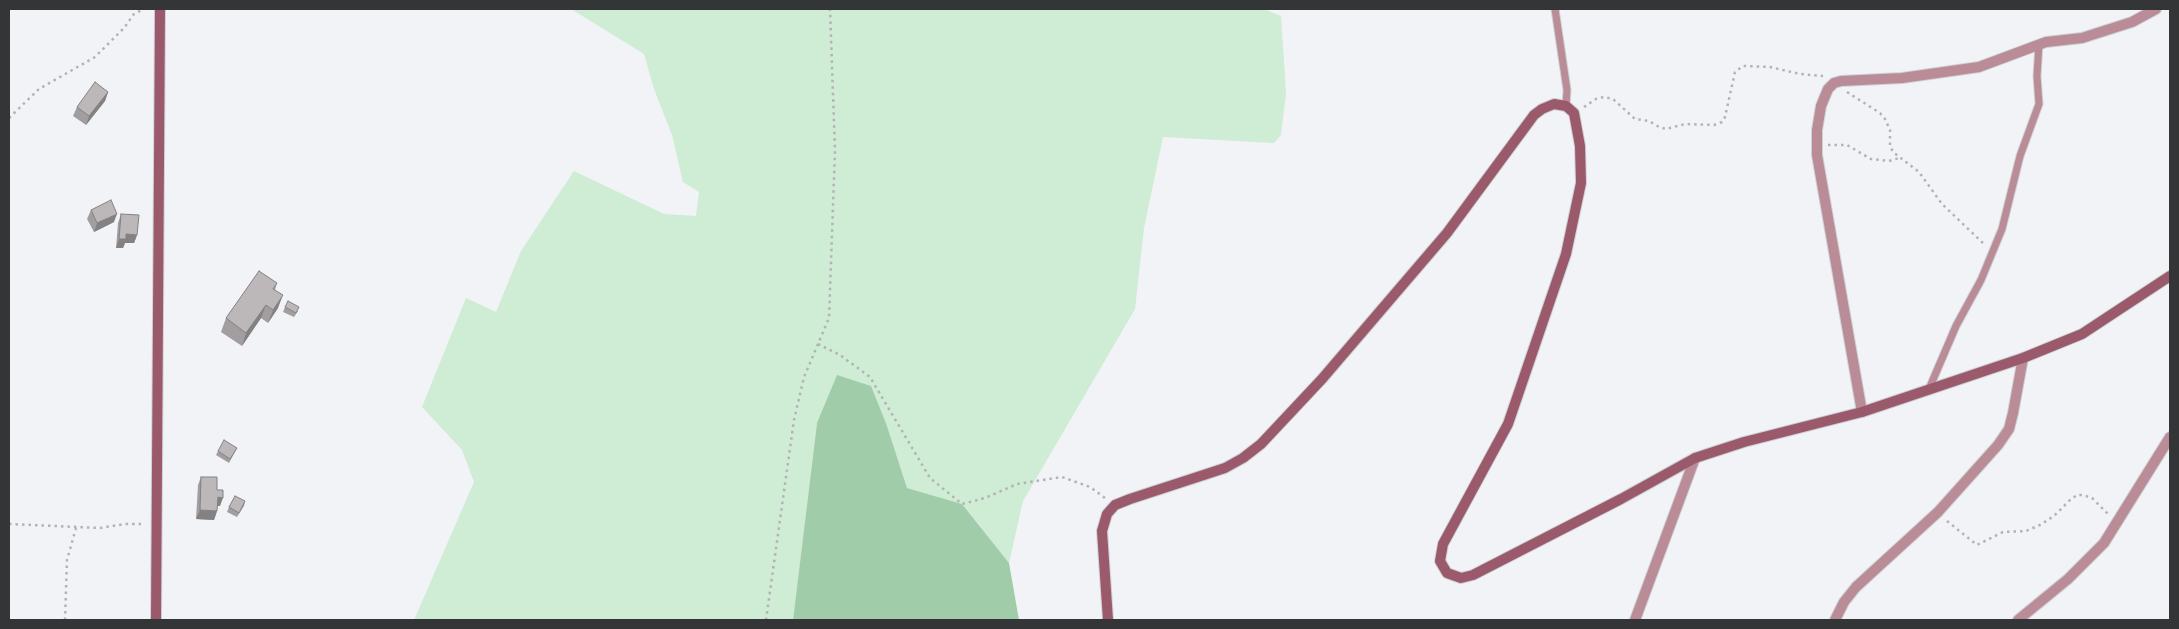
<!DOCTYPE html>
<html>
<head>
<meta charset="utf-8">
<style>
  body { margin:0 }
  #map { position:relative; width:2179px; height:629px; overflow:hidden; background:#f1f3f7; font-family:"Noto Serif",serif }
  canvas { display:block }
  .frame { position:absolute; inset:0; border:10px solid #343537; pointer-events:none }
</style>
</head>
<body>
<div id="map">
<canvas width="2179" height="629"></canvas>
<div class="frame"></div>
</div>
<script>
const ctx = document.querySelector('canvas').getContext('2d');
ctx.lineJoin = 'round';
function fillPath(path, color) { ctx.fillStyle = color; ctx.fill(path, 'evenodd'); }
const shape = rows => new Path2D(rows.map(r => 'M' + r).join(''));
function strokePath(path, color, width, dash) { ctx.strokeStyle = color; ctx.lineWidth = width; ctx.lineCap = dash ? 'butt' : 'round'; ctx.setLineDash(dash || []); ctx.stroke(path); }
fillPath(shape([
  [571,9,1264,9,1281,16,1286,93,1281,135,1274,143,1163,137,1144,228,1135,309,1023,501,1009,563,962,504,907,488,887,426,817,423,793,620,414,620,474,482,462,450,422,407,466,298,496,312,521,251,574,171,664,214,696,216,699,192,683,182,672,135,654,89,644,54]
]), '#cfecd4');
fillPath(shape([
  [837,375,871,386,887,426,907,488,962,504,1009,563,1019,620,793,620,817,423]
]), '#a1cca9');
const service = shape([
  [1555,9,1567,90,1566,106],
  [1929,389,1956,326,1981,280,2002,229,2020,156,2039,104,2037,76,2039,44]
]);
const minor = shape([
  [1862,412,1817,155,1817,130,1821,106,1828,89,1834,83,1841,81,1902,78,1979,67,2046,42,2082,38,2132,22,2156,9],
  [1635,620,1695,458],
  [1835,620,1844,602,1856,587,1938,512,1998,445,2009,429,2013,413,2023,358],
  [2018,620,2068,579,2104,543,2170,437]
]);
const secondary = shape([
  [156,620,160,9],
  [1108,620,1102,531,1107,514,1115,505,1130,499,1225,468,1243,458,1261,444,1322,379,1447,233,1534,115,1542,109,1554,104,1566,106,1574,113,1580,146,1581,183,1566,254,1508,424,1443,544,1440,561,1447,573,1461,578,1473,575,1621,499,1695,458,1744,442,1862,412,2023,358,2082,334,2170,276]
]);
strokePath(service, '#cfd1d4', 9);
strokePath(minor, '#cfd1d4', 12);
strokePath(secondary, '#cfd1d4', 12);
strokePath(shape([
  [1847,92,1880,113,1885,119,1890,130,1890,146,1893,152,1919,172,1942,204,1984,244],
  [1584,107,1596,99,1604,97,1613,99,1635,119,1649,121,1659,127,1666,129,1685,124,1714,125,1722,122,1725,117,1735,72,1743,66,1770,67,1800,74,1823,76],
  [9,118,39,89,95,57,124,28,134,14,144,9],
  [1828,145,1847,145,1871,159,1889,161,1899,158],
  [818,344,840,355,870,377,930,478,962,504,985,498,1017,484,1062,477,1090,487,1105,498],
  [1947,521,1977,545,2003,532,2026,531,2040,525,2054,516,2070,500,2077,495,2083,495,2092,498,2108,514],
  [9,524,100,528,125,524,144,524],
  [65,620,67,560,76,528],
  [766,620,794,420,804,377,829,318,835,150,830,9]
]), '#b1b3b6', 2.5, [2.5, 4]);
strokePath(service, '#b98c97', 7);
strokePath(minor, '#b98c97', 10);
strokePath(secondary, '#9a5a6c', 10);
fillPath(shape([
  [108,92,105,101,86,125,73,116,77,107],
  [91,210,114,222,94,232,87,219],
  [121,214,137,235,134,243,125,243,123,248,116,248,118,223],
  [277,283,275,290,278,308,268,323,261,318,242,346,221,332,226,318],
  [285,307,298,311,294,317,283,312],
  [237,448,235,452,229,463,216,455,218,451],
  [201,477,217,490,220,506,217,506,217,511,214,520,196,519,198,485],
  [245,501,244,506,237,517,227,512,229,507]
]), '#a29ea0');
fillPath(shape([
  [108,92,105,101,86,125,89,116],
  [117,214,114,222,94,232,97,223],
  [126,234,137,235,134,243,125,243,123,248,116,248,119,239],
  [283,295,278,308,268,323,273,310],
  [266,305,261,318,242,346,246,333],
  [218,497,223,498,220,506,215,506],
  [200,510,217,511,214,520,196,519]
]), '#848182');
const building = shape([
  [95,82,108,92,89,116,77,107,95,82],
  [111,200,117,214,97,223,91,210,111,200],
  [121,214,139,215,137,235,126,234,126,239,119,239,121,214],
  [259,271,277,283,273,289,283,295,273,310,266,305,246,333,226,318,259,271],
  [288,301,299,307,296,313,285,307,288,301],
  [224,440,237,448,230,459,218,451,224,440],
  [201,477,217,477,217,490,223,490,223,498,218,497,217,511,200,510,201,477],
  [235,496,245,501,239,513,229,507,235,496]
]);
fillPath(building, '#bcb8ba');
strokePath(building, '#848182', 1);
</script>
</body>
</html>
